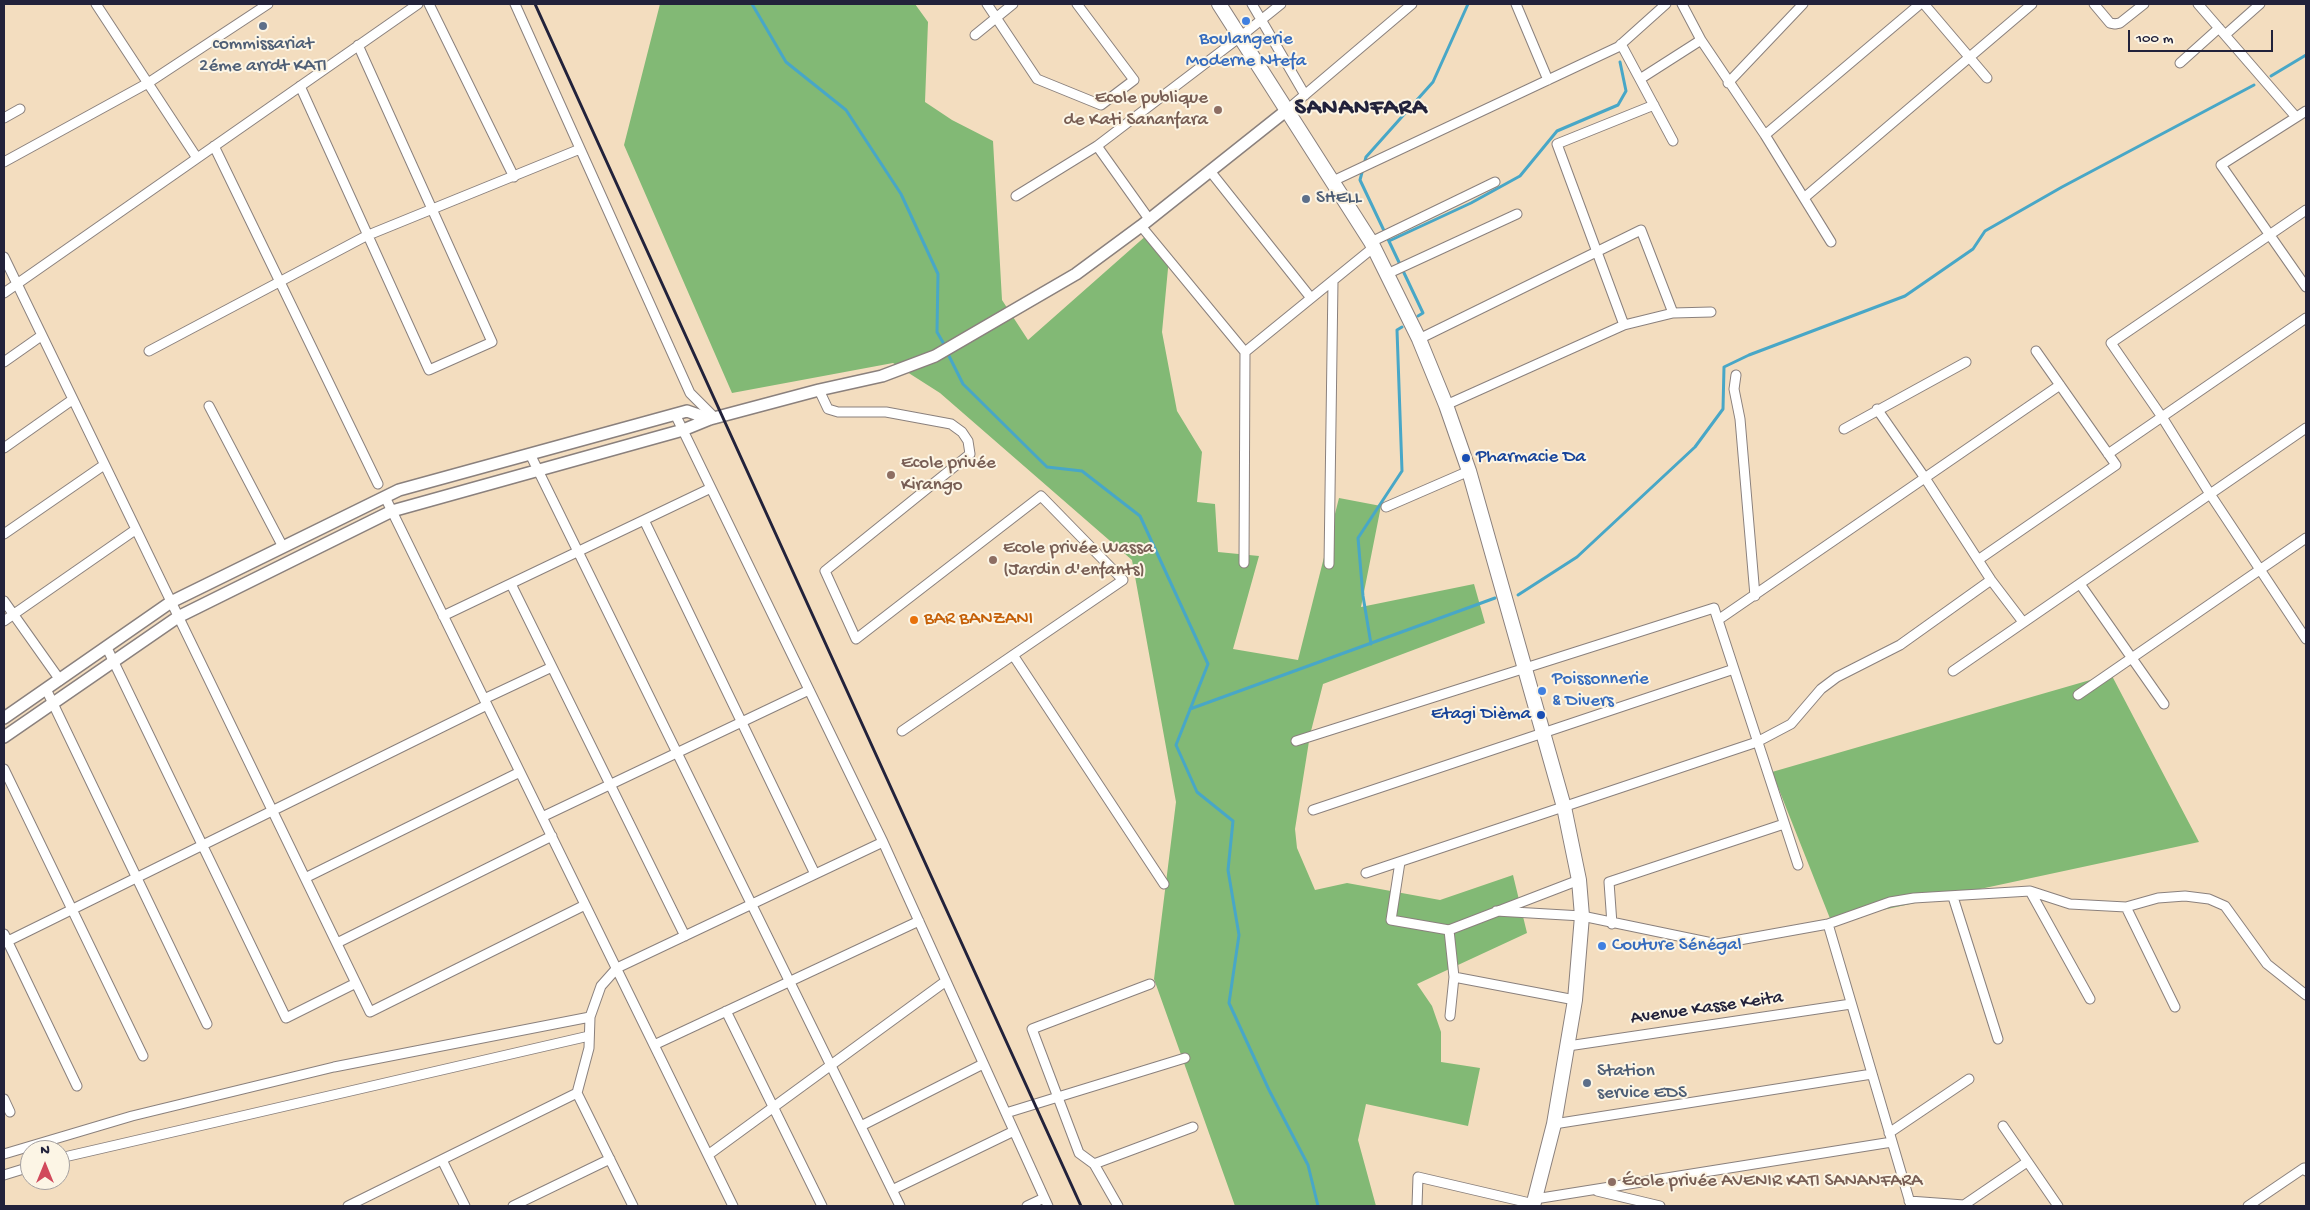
<!DOCTYPE html>
<html>
<head>
<meta charset="utf-8">
<style>
  body { margin:0 }
  #map { position:relative; width:2310px; height:1210px; overflow:hidden; background:#f3ddbf; font-family:"Gochi Hand",sans-serif }
  canvas { display:block }
  .frame { position:absolute; inset:0; border:5px solid #22223b; pointer-events:none }
  .north { position:absolute; left:20px; top:1140px; width:50px; height:50px; box-sizing:border-box; background:#fcf5e5; border:1px solid #a5a1a1; border-radius:50%; rotate:0deg; font-size:14px; font-weight:700; line-height:20px; text-align:center; color:#22223b }
  .north::after { content:''; display:block; margin:auto; width:18px; height:22px; background:#d1495b; clip-path:polygon(50% 0,100% 100%,50% 72%,0 100%) }
  .scale { position:absolute; left:2128px; top:30px; width:145px; height:22px; box-sizing:border-box; border:2px solid #22223b; border-top:0; padding-left:6px; font-size:15px; line-height:18px; white-space:nowrap; color:#22223b; -webkit-text-stroke:4px #fcf5e5; paint-order:stroke }
</style>
</head>
<body>
<div id="map">
<canvas width="2310" height="1210"></canvas>
<div class="frame"></div>
<div class="north">N</div>
<div class="scale">100 m</div>
</div>
<script>
const ctx = document.querySelector('canvas').getContext('2d');
ctx.lineJoin = 'round';
function fillPath(path, color) { ctx.fillStyle = color; ctx.fill(path, 'evenodd'); }
const shape = rows => new Path2D(rows.map(r => 'M' + r).join(''));
function strokePath(path, color, width, dash) { ctx.strokeStyle = color; ctx.lineWidth = width; ctx.lineCap = dash ? 'butt' : 'round'; ctx.setLineDash(dash || []); ctx.stroke(path); }
function drawText(font, color, halo, rows, align = 'center') {
  ctx.font = font + ' "Gochi Hand",sans-serif'; ctx.lineWidth = 4; ctx.setLineDash([]); ctx.textBaseline = 'middle'; ctx.strokeStyle = halo; ctx.fillStyle = color; for (const [text, x, y, turn = 0] of rows) {
    ctx.save(); ctx.translate(x, y); ctx.rotate((+turn || 0) * Math.PI / 180); ctx.textAlign = isNaN(turn) ? turn : align; if (halo) ctx.strokeText(text, 0, 0); ctx.fillText(text, 0, 0); ctx.restore();
  }
}
fillPath(shape([
  [660,4,915,4,928,22,925,102,952,120,993,141,1002,300,1028,340,1148,234,1169,258,1162,332,1177,411,1202,452,1197,502,1215,504,1218,552,1259,556,1233,649,1298,660,1339,498,1381,506,1361,607,1474,584,1485,623,1323,684,1310,735,1295,829,1297,848,1315,890,1347,883,1440,900,1513,875,1527,933,1417,984,1432,1006,1441,1032,1441,1062,1480,1068,1468,1126,1366,1104,1358,1140,1376,1206,1235,1206,1154,979,1176,802,1132,560,940,393,893,363,732,393,624,145],
  [2111,674,2199,842,1831,921,1772,772]
]), '#82b975');
strokePath(shape([
  [752,4,786,62,846,110,901,194,938,274,937,332,945,346],
  [2271,76,2306,55],
  [1389,241,1471,203,1520,176,1557,131,1618,105,1626,91,1620,62],
  [1418,316,1423,313,1360,180,1366,157,1433,82,1468,4],
  [947,352,963,384,1047,467,1082,471,1140,516,1208,664,1176,745,1197,792,1233,821,1228,870,1239,935,1229,1003,1269,1090,1308,1165,1318,1206],
  [1518,595,1577,557,1695,447,1723,409,1724,367,1749,355,1905,296,1973,249,1985,231,2062,187,2254,85],
  [1371,644,1363,596,1358,538,1402,471,1397,330,1402,327],
  [1190,709,1495,598]
]), '#48a7c7', 3);
const minor = shape([
  [96,4,197,158],
  [429,4,514,177],
  [515,4,690,393,715,418],
  [987,4,1037,79,1101,105,1134,80,1077,4],
  [1252,4,1305,95],
  [1516,4,1548,80],
  [1682,4,1701,40,1765,135,1831,242],
  [1924,4,1987,78],
  [2094,4,2110,23,2115,24,2120,23,2144,4],
  [2198,4,2296,117],
  [975,35,1013,4],
  [2225,35,2260,4],
  [1621,44,1673,141],
  [2180,63,2219,28],
  [1640,79,1701,40],
  [1728,83,1803,4],
  [300,86,429,370,492,342,358,45],
  [1287,110,1412,4],
  [2306,111,2221,165,2306,287],
  [4,118,20,109],
  [1765,135,1920,4],
  [214,146,378,484],
  [1097,146,1149,219],
  [4,162,148,83,268,4],
  [1210,171,1311,298],
  [1333,181,1618,47,1666,4],
  [1016,196,1097,146,1240,37,1281,4],
  [1804,198,2032,4],
  [2306,210,2111,343,2162,417,2210,494,2306,639],
  [1141,226,1245,352,1244,563],
  [1371,242,1495,182],
  [4,257,370,1012,585,905],
  [1387,274,1517,214],
  [4,293,418,4],
  [1624,325,1557,144,1654,105],
  [1419,339,1641,230,1673,313],
  [149,351,366,236,580,149],
  [1245,352,1374,247],
  [4,362,41,336],
  [1736,375,1734,389,1740,419,1755,596],
  [819,390,828,409,838,412,886,412,951,424,962,432,968,441,970,454,825,571,856,639,1041,496,1123,580,902,731],
  [1446,405,1624,325,1673,313,1711,312],
  [209,406,283,547],
  [1877,409,1925,478,1991,580,2023,622],
  [675,414,883,842,1048,1206],
  [1844,429,1966,362],
  [4,448,72,400],
  [530,454,900,1206],
  [2108,454,2306,318],
  [385,497,733,1206],
  [1386,507,1469,471],
  [644,520,815,874],
  [4,534,104,465],
  [1978,560,2116,465,2036,351],
  [1329,564,1333,281],
  [511,584,685,936],
  [2080,584,2164,704],
  [4,601,60,680],
  [443,616,711,488],
  [1718,620,2060,385],
  [4,621,135,530],
  [107,648,286,1018,356,983],
  [1013,655,1164,884],
  [1953,671,2306,428],
  [46,689,207,1024],
  [2078,695,2306,538],
  [484,699,552,667],
  [1296,741,1714,608,1798,865],
  [4,769,143,1056],
  [1313,810,1734,669],
  [542,817,809,690],
  [1400,862,1391,920,1449,930,1579,880],
  [1366,873,1757,742,1791,724,1821,689,1837,677,1900,645,1991,580],
  [305,878,520,772],
  [2030,891,2090,999],
  [1953,897,1998,1039],
  [2126,907,2175,1007],
  [1496,911,1582,916,1717,944,1828,924,1890,902,1914,898,2030,891,2070,904,2126,907,2158,898,2185,896,2209,899,2225,906,2267,964,2306,995],
  [1612,924,1609,882,1784,824],
  [1828,924,1911,1206],
  [1449,930,1454,977,1450,1016],
  [4,934,77,1086],
  [4,943,487,705],
  [337,943,552,836],
  [1454,977,1575,1000],
  [726,1011,822,1206],
  [654,1045,919,921],
  [1568,1046,1851,1004],
  [4,1099,10,1112],
  [1006,1113,1185,1058],
  [1554,1124,1872,1074],
  [861,1126,983,1064],
  [2003,1126,2058,1206],
  [1889,1133,1969,1079],
  [4,1154,132,1116,334,1067,590,1017],
  [708,1155,946,981],
  [60,1158,589,1036],
  [442,1160,465,1206],
  [1094,1164,1193,1127],
  [4,1175,30,1167],
  [892,1190,1014,1131],
  [1597,1191,1660,1206],
  [1535,1199,1892,1142],
  [1909,1201,1964,1205,2027,1162],
  [348,1206,577,1093],
  [513,1206,610,1159],
  [633,1206,577,1093,589,1048,590,1017,601,986,617,968,883,842],
  [1027,1206,1044,1198],
  [1118,1206,1094,1164,1079,1153,1032,1029,1150,984],
  [1417,1206,1418,1177,1534,1204],
  [2248,1206,2304,1168,2306,1171]
]);
const tertiary = shape([
  [4,718,171,602,399,490,687,411,710,419],
  [4,737,178,617,392,511,683,430,710,419,819,390,882,376,935,356,1076,274,1141,226,1287,110]
]);
const secondary = shape([
  [1219,4,1371,242,1419,339,1446,405,1469,471,1564,807,1579,880,1582,916,1575,1000,1554,1124,1533,1206]
]);
strokePath(minor, '#8a807d', 11);
strokePath(tertiary, '#8a807d', 14);
strokePath(secondary, '#8a807d', 16);
strokePath(minor, '#fff', 9);
strokePath(tertiary, '#fff', 11);
strokePath(secondary, '#fff', 14);
strokePath(shape([
  [535,4,1081,1206]
]), '#22223b', 3);
for (const [x, y, r, color] of [
  [1246,21,5,"#3f7fe0"],
  [263,26,5,"#5c6f8a"],
  [1218,110,5,"#8d6e63"],
  [1306,199,5,"#5c6f8a"],
  [1466,458,5,"#1a4fb4"],
  [891,475,5,"#8d6e63"],
  [993,560,5,"#8d6e63"],
  [914,620,5,"#e8710a"],
  [1542,691,5,"#3f7fe0"],
  [1541,715,5,"#1a4fb4"],
  [1602,946,5,"#3f7fe0"],
  [1587,1083,5,"#5c6f8a"],
  [1612,1182,5,"#8d6e63"]
]) { const dot = new Path2D(); dot.arc(x, y, r, 0, 2 * Math.PI); ctx.fillStyle = color; ctx.fill(dot); strokePath(dot, '#fcf5e5', 2); }
drawText('19px', '#366cbe', '#fcf5e5', [
  ["Boulangerie",1246,40,"center"],
  ["Moderne Ntefa",1246,62,"center"],
  ["Poissonnerie",1552,680],
  ["& Divers",1552,702],
  ["Couture Sénégal",1612,946]
], 'left');
drawText('19px', '#4e5e75', '#fcf5e5', [
  ["commissariat",263,45,"center"],
  ["2éme arrdt KATI",263,67,"center"],
  ["SHELL",1316,199],
  ["Station",1597,1072],
  ["service EDS",1597,1094]
], 'left');
drawText('19px', '#785e54', '#fcf5e5', [
  ["Ecole publique",1208,99,"right"],
  ["de Kati Sananfara",1208,121,"right"],
  ["Ecole privée",901,464],
  ["Kirango",901,486],
  ["Ecole privée Wassa",1003,549],
  ["(Jardin d'enfants)",1003,571],
  ["École privée AVENIR KATI SANANFARA",1622,1182]
], 'left');
drawText('19px', '#164399', '#fcf5e5', [
  ["Pharmacie Da",1476,458],
  ["Etagi Dièma",1531,715,"right"]
], 'left');
drawText('19px', '#c56008', '#fcf5e5', [
  ["BAR BANZANI",924,620]
], 'left');
drawText('19px', '#22223b', '#fcf5e5', [
  ["Avenue Kasse Keita",1707,1009,-8]
]);
ctx.letterSpacing = '1px';
drawText('bold 24px', '#22223b', '#fcf5e5', [
  ["SANANFARA",1361,109]
]);
ctx.letterSpacing = '0px';
</script>
</body>
</html>
